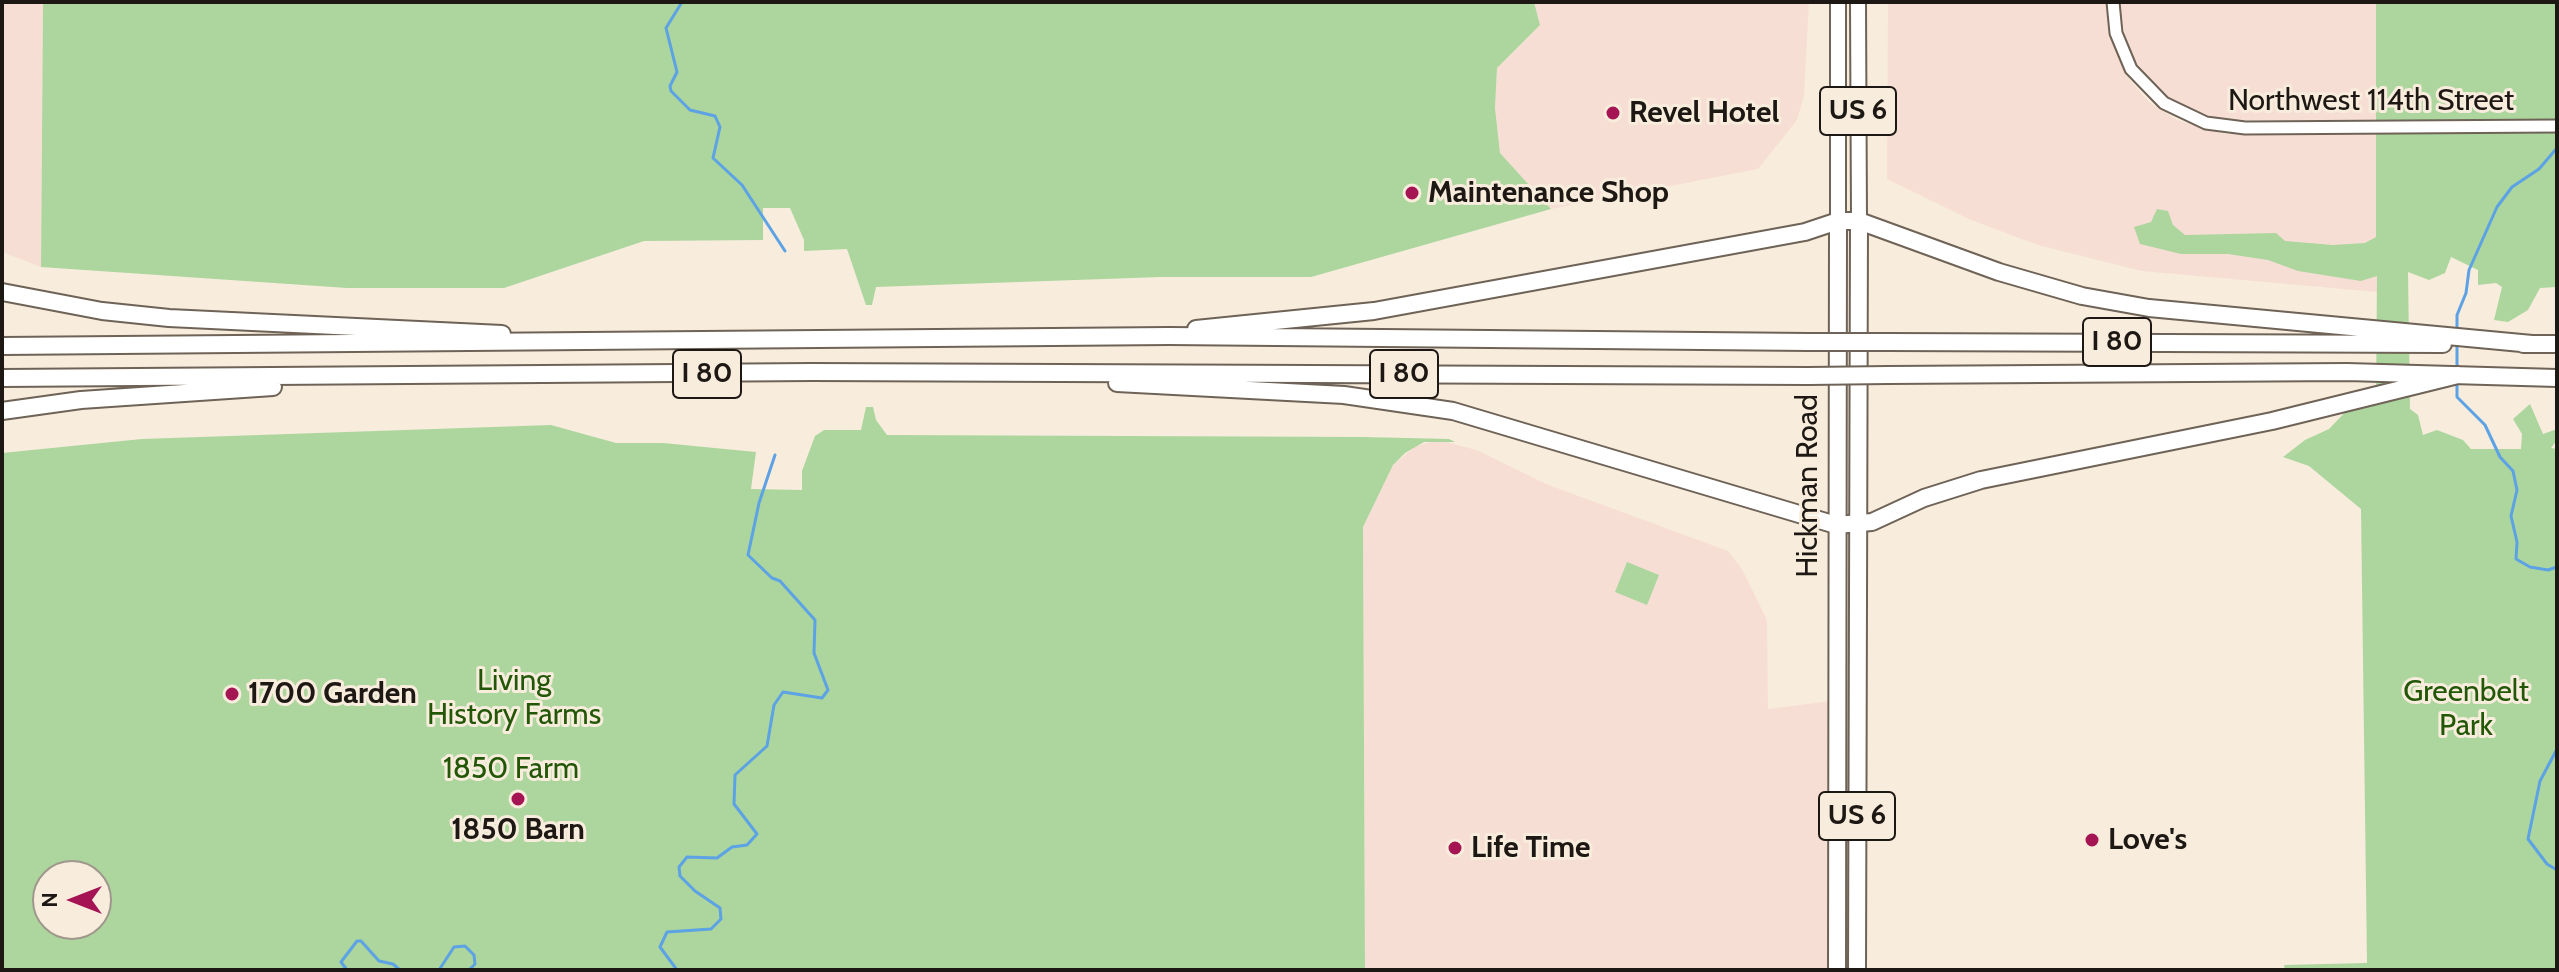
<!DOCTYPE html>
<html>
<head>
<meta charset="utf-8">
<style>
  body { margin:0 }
  #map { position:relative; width:2559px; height:972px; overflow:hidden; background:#f8ecdd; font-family:Cabin,sans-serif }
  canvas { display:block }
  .frame { position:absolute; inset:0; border:4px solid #1d1813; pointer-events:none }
  .north { position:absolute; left:32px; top:860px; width:80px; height:80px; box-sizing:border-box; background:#f8ecdd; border:2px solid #a0978c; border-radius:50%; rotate:270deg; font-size:22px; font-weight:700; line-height:32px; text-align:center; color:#1d1813 }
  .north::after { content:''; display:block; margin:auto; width:28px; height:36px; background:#a51554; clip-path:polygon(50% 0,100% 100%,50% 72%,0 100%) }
</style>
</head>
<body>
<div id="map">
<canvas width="2559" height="972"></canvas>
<div class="frame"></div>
<div class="north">N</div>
</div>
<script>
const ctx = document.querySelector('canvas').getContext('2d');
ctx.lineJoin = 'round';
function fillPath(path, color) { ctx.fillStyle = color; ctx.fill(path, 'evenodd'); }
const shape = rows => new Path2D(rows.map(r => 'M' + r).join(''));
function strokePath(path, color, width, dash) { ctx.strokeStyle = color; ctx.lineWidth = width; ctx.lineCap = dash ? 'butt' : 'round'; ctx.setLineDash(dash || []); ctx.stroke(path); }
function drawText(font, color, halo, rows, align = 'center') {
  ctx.font = font + ' Cabin,sans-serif'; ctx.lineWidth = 6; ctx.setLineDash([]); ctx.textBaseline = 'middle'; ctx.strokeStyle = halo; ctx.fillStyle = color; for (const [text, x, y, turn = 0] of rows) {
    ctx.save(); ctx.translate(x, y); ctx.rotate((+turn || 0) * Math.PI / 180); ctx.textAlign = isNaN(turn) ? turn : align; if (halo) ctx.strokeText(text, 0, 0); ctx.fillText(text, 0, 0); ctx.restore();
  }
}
fillPath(shape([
  [2,2,43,2,41,267,2,252],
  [1534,2,1809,2,1804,96,1797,120,1758,169,1551,209,1500,153,1495,108,1497,68,1539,25],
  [1888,2,2106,2,2110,38,2128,78,2149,102,2177,120,2226,134,2377,134,2377,292,2142,271,2038,245,1971,220,1887,179],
  [2120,2,2376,2,2377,120,2223,120,2179,105,2159,91,2132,57,2121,20],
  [1438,440,1477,450,1546,484,1728,551,1742,569,1767,620,1768,709,1838,700,1837,970,1365,970,1363,527,1393,465,1416,446]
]), '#f7ded5');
fillPath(shape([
  [43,2,1534,2,1540,25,1497,68,1495,108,1500,153,1551,209,1311,277,1161,277,876,287,872,305,866,305,847,249,804,251,804,240,790,208,763,208,763,240,644,241,504,288,347,288,41,267],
  [2376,2,2557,2,2557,287,2540,288,2528,310,2508,322,2494,320,2502,287,2496,283,2478,285,2478,270,2451,257,2445,273,2429,280,2408,272,2410,409,2418,415,2423,435,2437,430,2463,440,2471,449,2521,449,2522,434,2513,419,2530,404,2543,434,2557,429,2557,440,2551,448,2557,449,2557,970,2285,970,2284,965,2367,963,2361,509,2309,466,2283,457,2305,440,2329,429,2354,403,2376,404,2377,276,2361,281,2298,271,2268,260,2228,254,2181,254,2140,244,2134,227,2151,222,2157,209,2168,211,2173,225,2185,235,2276,233,2285,241,2333,245,2365,243,2376,237],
  [866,407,873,407,876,420,887,435,1363,437,1449,439,1455,442,1424,442,1405,453,1393,465,1363,527,1365,970,2,970,2,453,142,439,551,425,616,443,663,443,756,452,751,489,802,490,802,471,815,436,824,430,861,430],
  [48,876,96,876,96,924,48,924],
  [1627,562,1659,575,1647,605,1615,592]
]), '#acd69e');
strokePath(shape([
  [682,2,666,28,677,72,670,86,671,91,690,110,715,116,720,127,713,158,742,185,785,251],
  [2457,330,2457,315,2466,293,2469,270,2497,207,2512,187,2539,169,2557,148],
  [2457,341,2457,370],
  [2457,381,2457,397,2485,425,2500,457,2513,471,2517,490,2511,516,2517,542,2516,559,2530,567,2548,570,2557,567],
  [2557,749,2540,781,2528,839,2547,864,2557,870],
  [347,970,341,962,357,941,361,941,379,961,393,964,400,970],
  [439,970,454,947,465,946,474,955,475,964,469,970],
  [677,970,660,947,667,932,711,929,721,919,720,908,695,891,680,876,679,867,687,857,717,858,732,847,747,845,757,834,734,804,735,775,767,746,774,705,783,692,822,698,828,690,814,653,815,620,780,581,772,578,748,555,759,503,775,455]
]), '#5ca2e4', 3);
const tertiary = shape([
  [2113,2,2116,33,2131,69,2164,103,2206,123,2245,128,2557,126]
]);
const primary = shape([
  [1858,2,1859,221],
  [1838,221,1838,2]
]);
const trunk = shape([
  [1837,970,1838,221],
  [1857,970,1859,221]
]);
const motorway = shape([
  [2,292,102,311,169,318,502,334],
  [1196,329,1374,311,1805,232,1838,221,1859,221,1999,272,2082,296,2149,308,2532,344],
  [1887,342,2443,344],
  [2523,344,2557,344],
  [2,346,1169,336,1809,342],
  [1888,375,2347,372,2557,378],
  [2,378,812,372,1809,376],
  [1117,383,1344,395,1453,411,1836,525,1872,522,1924,498,1981,480,2272,421,2458,375],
  [2,411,81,400,273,387]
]);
strokePath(tertiary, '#6e6356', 15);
strokePath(primary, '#6e6356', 18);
strokePath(trunk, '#6e6356', 20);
strokePath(motorway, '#6e6356', 20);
strokePath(tertiary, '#fff', 11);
strokePath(primary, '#fff', 14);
strokePath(trunk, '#fff', 16);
strokePath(motorway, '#fff', 16);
const motorwayBridge = shape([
  [1809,342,1887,342],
  [1809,376,1888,375]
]);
strokePath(motorwayBridge, '#6e6356', 20, []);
strokePath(motorwayBridge, '#fff', 16);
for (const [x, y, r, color] of [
  [1613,113,8,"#a51554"],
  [1412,193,8,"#a51554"],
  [232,694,8,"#a51554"],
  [518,799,8,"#a51554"],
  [2092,840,8,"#a51554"],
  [1455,848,8,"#a51554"]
]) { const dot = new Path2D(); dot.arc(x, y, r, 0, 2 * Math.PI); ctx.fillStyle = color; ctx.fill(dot); strokePath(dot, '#f8ecdd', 3); }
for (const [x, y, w] of [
  [1858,111,76],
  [2117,342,68],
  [707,374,68],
  [1404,374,68],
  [1857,816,76]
]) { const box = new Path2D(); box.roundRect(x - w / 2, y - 24, w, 48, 6); ctx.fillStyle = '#f8ecdd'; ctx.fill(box); strokePath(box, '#1d1813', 2); }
drawText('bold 28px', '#1d1813', null, [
  ["US 6",1858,111],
  ["I 80",2117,342],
  ["I 80",707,374],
  ["I 80",1404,374],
  ["US 6",1857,816]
]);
drawText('30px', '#1d1813', '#f8ecdd', [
  ["Northwest 114th Street",2371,101],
  ["Hickman Road",1808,486,-90]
]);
drawText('bold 30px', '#1d1813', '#f8ecdd', [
  ["Revel Hotel",1629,113],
  ["Maintenance Shop",1428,193],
  ["1700 Garden",248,694],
  ["1850 Barn",518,830,"center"],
  ["Love's",2108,840],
  ["Life Time",1471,848]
], 'left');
drawText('30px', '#225707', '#f8ecdd', [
  ["Living",514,681],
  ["History Farms",514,715],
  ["Greenbelt",2466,692],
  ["Park",2466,726],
  ["1850 Farm",511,769]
]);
</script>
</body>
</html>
